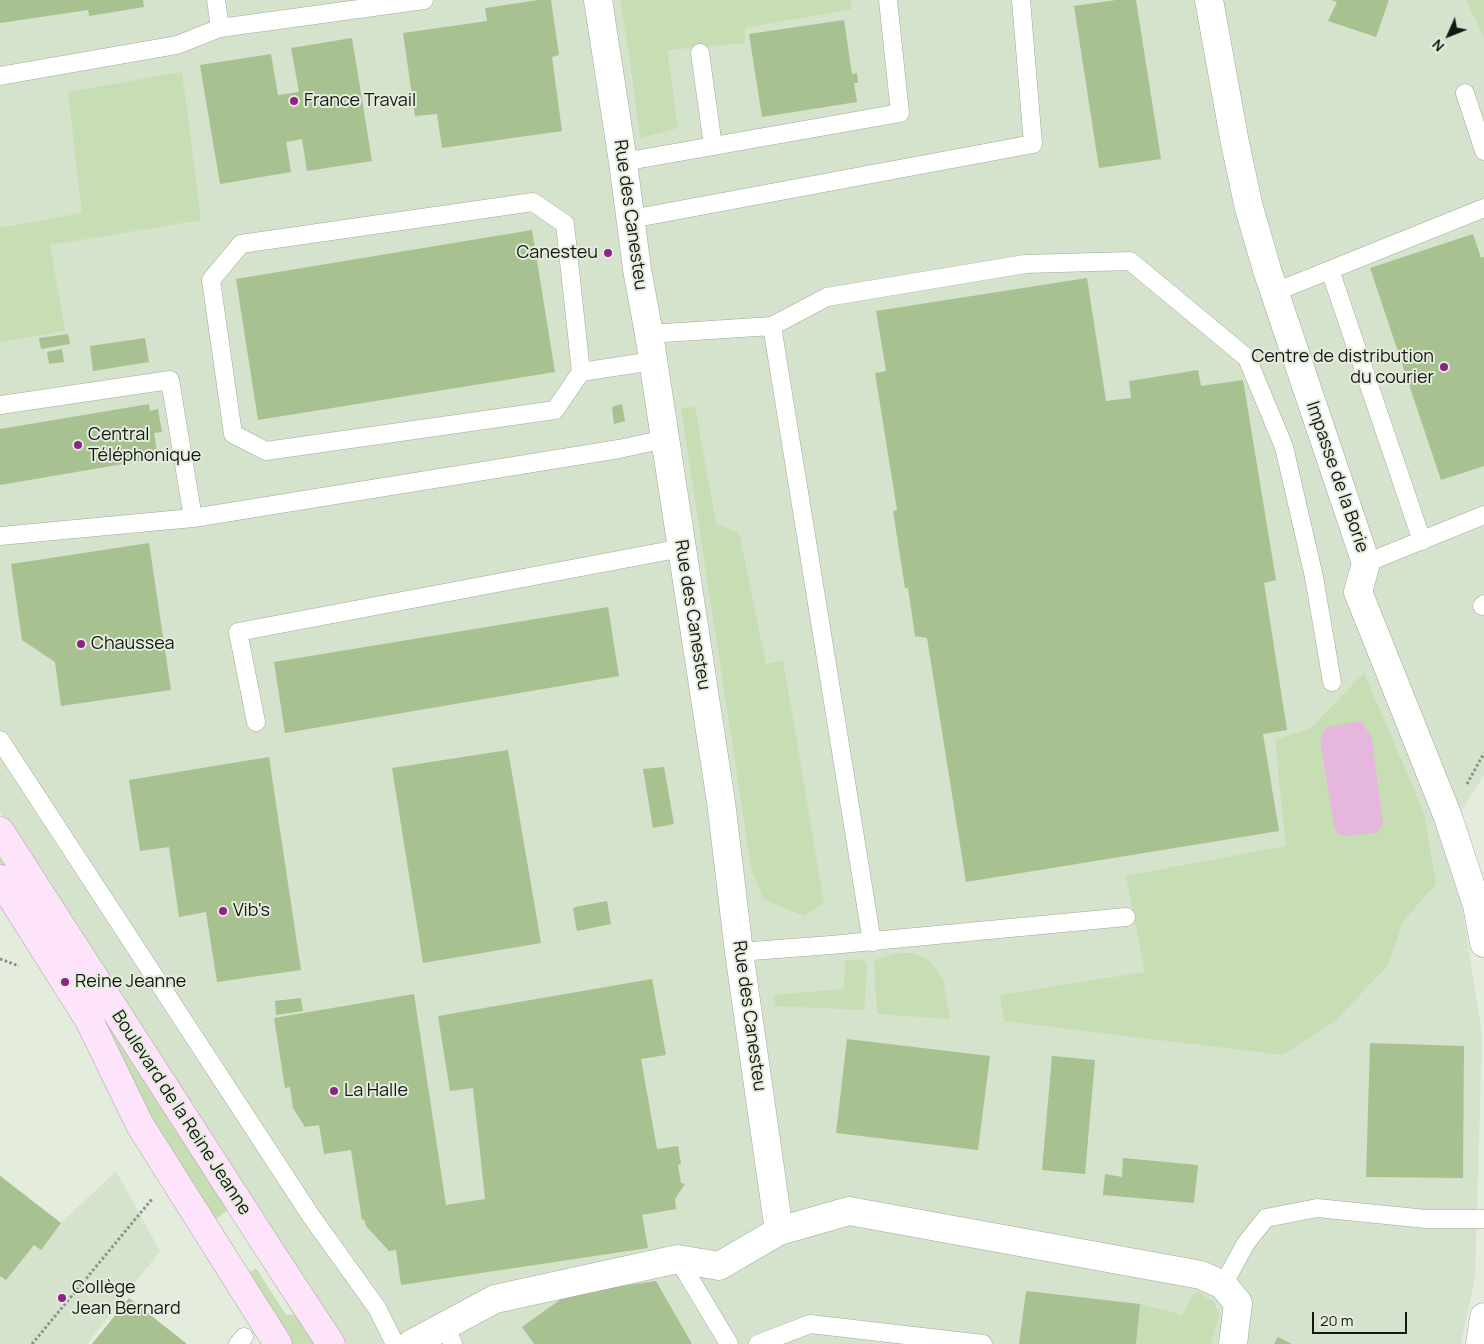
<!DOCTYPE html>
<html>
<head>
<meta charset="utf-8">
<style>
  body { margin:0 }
  #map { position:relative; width:1484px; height:1344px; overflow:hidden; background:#e4ecdd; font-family:Manrope,sans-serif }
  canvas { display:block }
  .north { position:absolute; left:1424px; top:10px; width:50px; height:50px; -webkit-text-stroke:4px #e4ecdd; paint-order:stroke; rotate:226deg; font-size:14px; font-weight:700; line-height:20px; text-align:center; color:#141712 }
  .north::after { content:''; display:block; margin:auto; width:18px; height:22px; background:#141712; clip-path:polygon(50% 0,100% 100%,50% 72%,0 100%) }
  .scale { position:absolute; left:1312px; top:1312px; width:95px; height:22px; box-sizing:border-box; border:2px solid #141712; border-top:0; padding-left:6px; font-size:15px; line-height:18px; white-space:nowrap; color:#141712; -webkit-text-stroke:4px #e4ecdd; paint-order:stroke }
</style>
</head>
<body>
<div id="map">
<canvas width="1484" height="1344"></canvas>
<div class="north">N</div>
<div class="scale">20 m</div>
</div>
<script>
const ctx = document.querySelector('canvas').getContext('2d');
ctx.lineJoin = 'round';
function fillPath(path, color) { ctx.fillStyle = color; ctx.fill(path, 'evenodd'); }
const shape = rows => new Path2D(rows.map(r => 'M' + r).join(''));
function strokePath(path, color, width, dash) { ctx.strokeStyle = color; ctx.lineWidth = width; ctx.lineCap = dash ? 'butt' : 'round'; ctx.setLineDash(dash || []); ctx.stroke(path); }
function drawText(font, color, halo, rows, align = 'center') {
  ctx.font = font + ' Manrope,sans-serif'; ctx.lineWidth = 4; ctx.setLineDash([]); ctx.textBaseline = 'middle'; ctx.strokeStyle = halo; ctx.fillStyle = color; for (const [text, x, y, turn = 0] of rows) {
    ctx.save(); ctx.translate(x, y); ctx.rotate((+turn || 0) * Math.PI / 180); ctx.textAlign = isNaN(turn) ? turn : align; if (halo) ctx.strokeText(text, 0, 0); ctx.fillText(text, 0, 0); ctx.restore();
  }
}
fillPath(shape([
  [0,0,1484,0,1484,775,1450,829,1482,1035,1475,1278,1461,1344,347,1344,0,812],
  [116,1171,160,1251,87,1344,0,1344,0,1175,61,1223]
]), '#d5e2cc');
fillPath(shape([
  [620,0,851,0,852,9,745,28,745,43,667,50,678,128,640,138,629,53],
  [1466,0,1484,0,1484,37],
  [182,72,201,220,50,245,65,331,0,342,0,228,82,213,68,92],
  [695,407,716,523,739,533,766,664,783,660,824,903,804,916,763,899,751,867,681,408],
  [1364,673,1424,813,1436,884,1403,921,1388,965,1335,1021,1283,1055,1004,1021,1000,995,1145,972,1126,876,1286,846,1275,740,1311,728],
  [0,847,232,1207,212,1222,0,863],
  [899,953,914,953,930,961,943,979,950,1019,877,1014,874,960],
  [862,959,867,965,864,1010,775,1006,774,995,844,989,845,961],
  [256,1268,286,1315,301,1314,319,1344,292,1344,246,1275],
  [1200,1293,1214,1303,1219,1314,1211,1344,1136,1344,1140,1304,1182,1315,1194,1294]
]), '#c7deb4');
fillPath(shape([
  [1361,721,1372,738,1383,824,1377,833,1343,836,1336,832,1334,827,1320,739,1326,727]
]), '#e5b7dd');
fillPath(shape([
  [0,0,143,0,144,7,89,16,88,10,0,23],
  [539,0,551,0,559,55,552,57,562,131,442,148,437,114,415,116,403,33,487,21,485,8],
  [1116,0,1136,0,1161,159,1099,168,1074,6],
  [1331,0,1389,0,1376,37,1328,21,1337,2],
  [844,20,852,74,857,73,858,83,854,83,857,102,762,117,749,34],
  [352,38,372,161,307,171,302,139,286,142,291,172,220,184,200,65,271,54,278,95,299,92,291,48],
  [532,230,555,372,258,420,236,279],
  [1473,234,1481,258,1484,257,1484,466,1441,480,1370,268],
  [1087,278,1106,401,1131,398,1129,381,1198,370,1201,386,1243,380,1276,580,1264,583,1287,730,1263,734,1279,831,966,882,927,638,915,636,908,588,905,588,893,511,897,510,875,373,886,371,876,311],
  [68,334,70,344,41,349,39,338],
  [145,338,149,362,93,371,90,346],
  [62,349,64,362,49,364,47,352],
  [149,404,150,411,158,409,162,432,154,433,158,458,0,485,0,429],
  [622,404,625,421,614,424,612,407],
  [149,543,171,690,61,706,55,662,22,640,11,564],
  [608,607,619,676,285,733,274,662],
  [508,750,541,943,423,963,392,768],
  [269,757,301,970,217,982,206,912,179,917,169,847,140,851,129,780],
  [664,767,674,824,653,828,643,769],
  [607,901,611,924,577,931,573,909,575,907],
  [652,979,666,1055,641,1059,657,1149,678,1146,681,1164,678,1165,681,1183,685,1184,675,1199,676,1209,642,1215,648,1248,401,1285,396,1250,389,1251,366,1226,364,1219,362,1220,351,1150,324,1154,319,1125,305,1127,293,1108,290,1087,285,1088,274,1018,414,994,446,1205,485,1199,473,1088,450,1091,438,1016],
  [301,998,303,1011,276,1015,275,1001],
  [847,1039,990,1056,978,1150,836,1133],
  [1370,1043,1464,1046,1463,1178,1366,1177],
  [1052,1056,1095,1060,1085,1174,1042,1170],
  [1123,1158,1198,1165,1194,1203,1103,1195,1105,1174,1122,1177],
  [0,1176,61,1223,41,1250,34,1245,6,1280,0,1276],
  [656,1281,692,1344,534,1344,522,1327,568,1294],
  [1026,1291,1140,1304,1136,1344,1019,1344],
  [129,1298,187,1344,92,1344],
  [1278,1337,1292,1344,1274,1344]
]), '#a7c191');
const service = shape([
  [216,0,220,28,424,0],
  [700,53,713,146],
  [0,76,177,45,220,28],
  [1465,93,1484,151],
  [623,162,900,113,888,0],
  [631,219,1033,144,1021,0],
  [1330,270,1422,541],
  [1275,292,1484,208],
  [772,326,827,297,1025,264,1130,261,1247,358,1284,447,1314,577,1332,682],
  [649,334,772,326,872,942],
  [581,372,555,410,266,451,233,434,211,280,241,244,533,202,565,224,581,372,653,361],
  [0,405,170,380,193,518],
  [0,536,193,518,619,449,665,439],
  [1366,563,1484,515],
  [1482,606,1484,604],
  [256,722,238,632,682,548],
  [0,740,311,1216,377,1308,395,1344],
  [739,952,831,945,1126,917],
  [678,1259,729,1344],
  [1223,1285,1246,1243,1266,1218,1317,1208,1426,1219,1484,1219],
  [445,1326,453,1344],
  [238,1344,244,1337],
  [758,1344,810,1324,983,1344]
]);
const minor = shape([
  [598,0,623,162,637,269,649,334,721,802,739,952,779,1231],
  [1209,0,1235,143,1249,208,1268,273,1366,563,1358,592,1448,817,1477,905,1484,943],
  [411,1344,495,1299,678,1259,719,1266,779,1231,849,1211,1201,1275,1223,1285,1238,1303,1233,1344],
  [1480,1344,1484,1317]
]);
const secondary = shape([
  [0,831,274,1257,331,1344],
  [0,879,89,1020,140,1125,278,1344]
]);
strokePath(service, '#a1a99a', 19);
strokePath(minor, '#a1a99a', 29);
strokePath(secondary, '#a1a99a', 29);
strokePath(shape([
  [1467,784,1484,753],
  [0,959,19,966],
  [32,1344,152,1199]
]), '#8a9085', 3, [2.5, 2.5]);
strokePath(service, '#fff', 18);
strokePath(minor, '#fff', 28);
strokePath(secondary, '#fee4fa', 28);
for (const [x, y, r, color] of [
  [294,101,5,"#8f2285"],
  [608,253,5,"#8f2285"],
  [1444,367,5,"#8f2285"],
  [78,445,5,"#8f2285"],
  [81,644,5,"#8f2285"],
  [223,911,5,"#8f2285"],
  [65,982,5,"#8f2285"],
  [334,1091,5,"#8f2285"],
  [62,1298,5,"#8f2285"]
]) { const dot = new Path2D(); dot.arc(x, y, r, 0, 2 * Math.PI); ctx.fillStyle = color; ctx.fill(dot); strokePath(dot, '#e4ecdd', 2); }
drawText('18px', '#141712', '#e4ecdd', [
  ["France Travail",304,101],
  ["Canesteu",598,253,"right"],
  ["Centre de distribution",1434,357,"right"],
  ["du courier",1434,378,"right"],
  ["Central",88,435],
  ["Téléphonique",88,456],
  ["Chaussea",91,644],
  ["Vib's",233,911],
  ["Reine Jeanne",75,982],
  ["La Halle",344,1091],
  ["Collège",72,1288],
  ["Jean Bernard",72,1309]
], 'left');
drawText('18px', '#141712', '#e4ecdd', [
  ["Rue des Canesteu",630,215,82],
  ["Impasse de la Borie",1337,477,71],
  ["Rue des Canesteu",692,615,81],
  ["Rue des Canesteu",749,1016,82],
  ["Boulevard de la Reine Jeanne",181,1113,57]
]);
</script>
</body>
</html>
